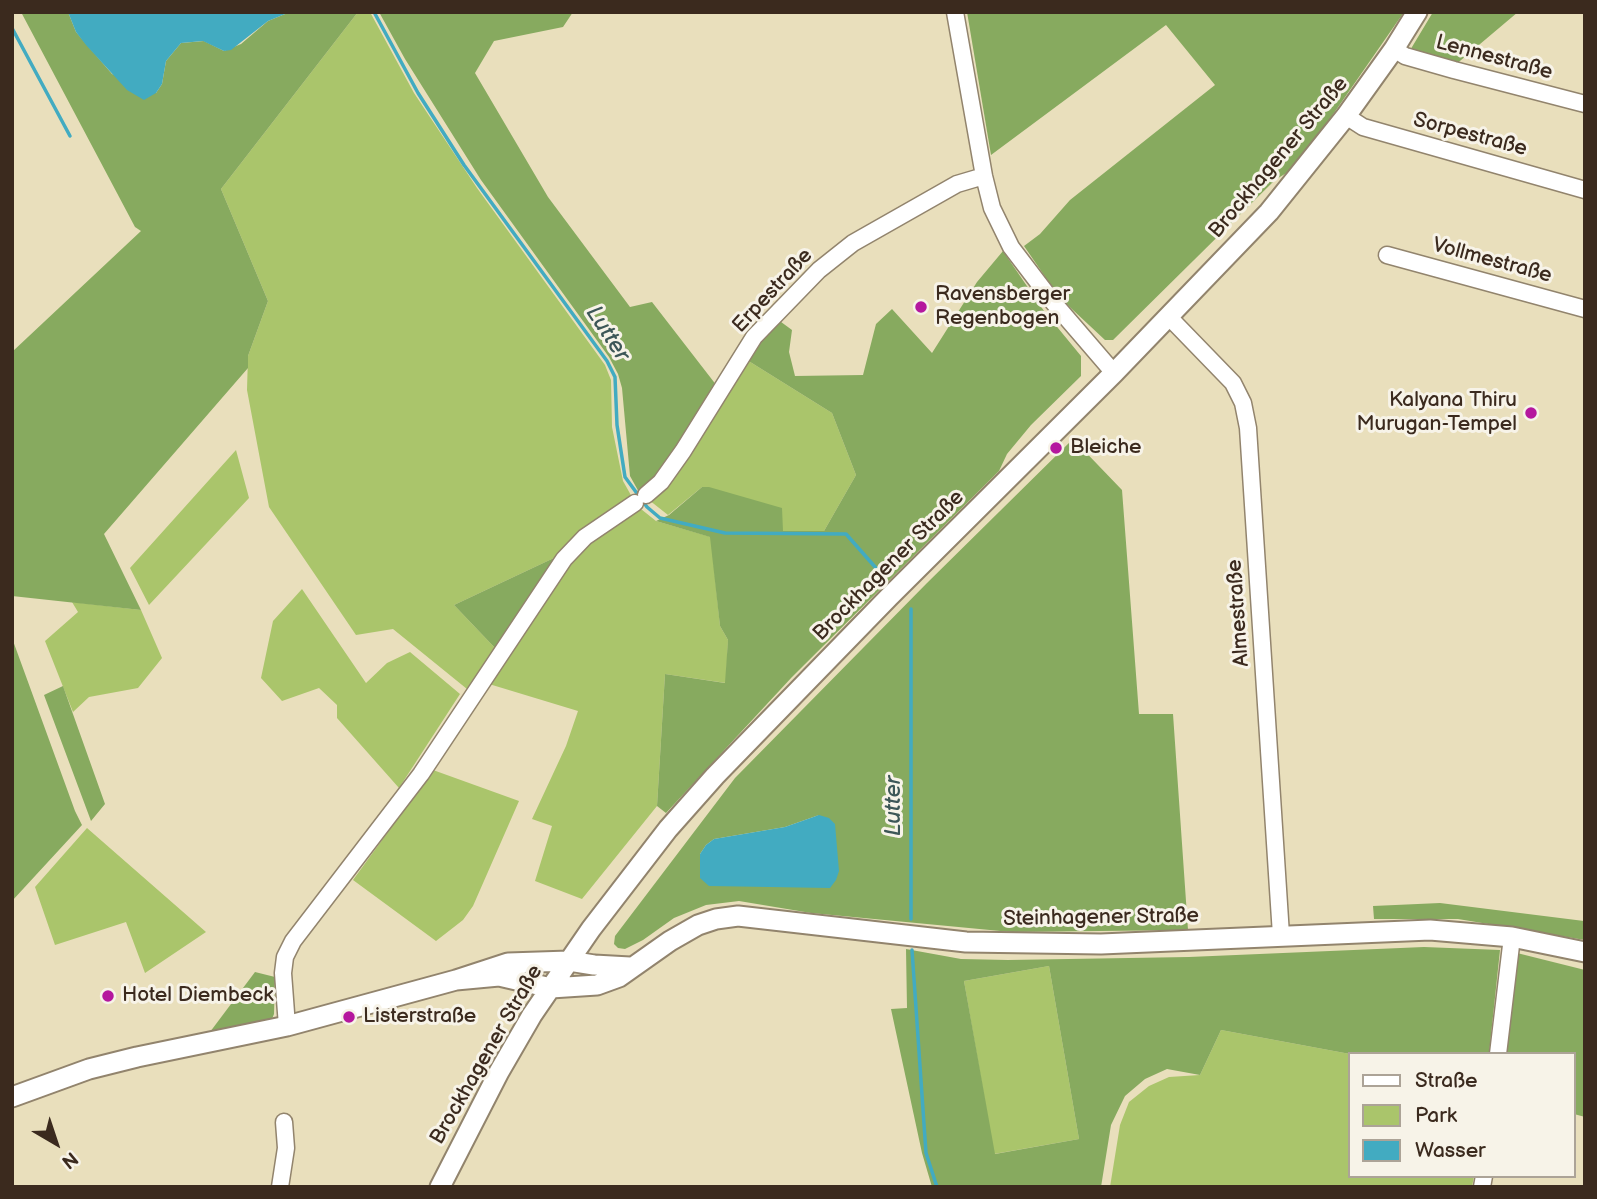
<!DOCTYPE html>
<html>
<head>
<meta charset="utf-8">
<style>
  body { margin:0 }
  #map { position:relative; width:1597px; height:1199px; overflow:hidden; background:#e9dfbc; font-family:"Balsamiq Sans",sans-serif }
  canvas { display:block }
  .frame { position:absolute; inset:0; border:14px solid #3b2a1e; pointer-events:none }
  .legend { position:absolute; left:1348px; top:1052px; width:228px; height:126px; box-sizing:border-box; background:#f7f3e8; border:2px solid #aca397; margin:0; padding:9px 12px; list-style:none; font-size:21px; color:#3b2a1e }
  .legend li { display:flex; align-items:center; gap:14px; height:35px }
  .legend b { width:35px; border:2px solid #aca397 }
  .north { position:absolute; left:21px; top:1108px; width:70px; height:70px; -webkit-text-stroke:5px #f7f3e8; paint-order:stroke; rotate:141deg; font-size:19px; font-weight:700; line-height:28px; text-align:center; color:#3b2a1e }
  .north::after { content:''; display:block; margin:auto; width:24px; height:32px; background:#3b2a1e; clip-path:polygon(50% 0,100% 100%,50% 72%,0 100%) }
</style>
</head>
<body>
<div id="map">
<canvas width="1597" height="1199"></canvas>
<div class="frame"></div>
<ul class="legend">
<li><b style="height:9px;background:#fff"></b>Straße</li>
<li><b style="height:19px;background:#aac56b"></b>Park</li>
<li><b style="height:19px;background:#42abc1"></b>Wasser</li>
</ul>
<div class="north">N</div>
</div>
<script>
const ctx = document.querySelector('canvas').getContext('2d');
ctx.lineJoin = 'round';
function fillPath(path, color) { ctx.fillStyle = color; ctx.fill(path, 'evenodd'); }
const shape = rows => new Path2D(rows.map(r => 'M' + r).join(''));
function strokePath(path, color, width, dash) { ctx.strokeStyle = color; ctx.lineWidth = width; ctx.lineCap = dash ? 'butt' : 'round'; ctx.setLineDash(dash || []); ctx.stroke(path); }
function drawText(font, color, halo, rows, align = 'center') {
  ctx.font = font + ' "Balsamiq Sans",sans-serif'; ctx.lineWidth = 6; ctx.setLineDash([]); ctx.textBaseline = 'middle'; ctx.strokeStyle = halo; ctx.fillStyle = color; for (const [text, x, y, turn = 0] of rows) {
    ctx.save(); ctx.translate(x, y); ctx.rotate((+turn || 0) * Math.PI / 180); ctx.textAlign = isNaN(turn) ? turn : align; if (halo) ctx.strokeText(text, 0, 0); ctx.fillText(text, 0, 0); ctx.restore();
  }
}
fillPath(shape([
  [358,12,370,12,414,93,477,188,605,365,611,380,612,427,623,481,632,497,556,557,454,605,495,648,467,689,393,629,356,635,269,507,247,390,248,356,268,301,221,189],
  [747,360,832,413,856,475,824,531,783,531,702,487,668,515,649,500],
  [236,450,249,498,149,605,130,568],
  [641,509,656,521,711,537,720,626,728,640,726,683,665,674,657,806,582,899,535,881,552,826,532,819,566,746,578,711,489,684,569,561,589,543],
  [302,589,366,683,387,663,410,652,460,694,399,788,337,718,337,705,319,688,282,701,261,678,273,621],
  [72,602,141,610,162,658,138,688,89,697,73,712,45,641,78,612],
  [433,770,519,801,473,906,463,920,436,941,353,880],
  [87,828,206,932,145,973,126,922,55,945,35,887],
  [1049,966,1079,1139,994,1154,964,981],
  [1221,1030,1350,1054,1350,1176,1474,1176,1472,1187,1110,1187,1120,1125,1129,1102,1149,1086,1169,1077,1200,1075]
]), '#aac56b');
fillPath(shape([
  [21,12,68,12,76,32,112,74,156,93,162,84,166,61,181,43,204,41,224,51,241,44,268,21,290,12,358,12,221,189,268,301,248,356,248,368,104,534,141,610,12,596,12,352,141,231,135,227],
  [379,12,573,12,563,27,494,41,475,73,548,197,630,307,652,302,717,386,679,449,640,494,630,476,622,388,618,374,609,357,481,180,405,59],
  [967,12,1404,12,1327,123,1288,172,1275,180,1113,340,1105,340,1059,297,1024,246,1040,234,1070,200,1215,85,1166,25,991,155],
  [1433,12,1518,12,1454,66,1409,52],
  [1003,251,1044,311,1081,356,1081,376,1031,425,1007,454,999,471,792,677,666,813,657,806,665,674,725,683,728,640,720,626,710,537,656,521,669,515,702,487,709,487,782,508,783,531,824,531,856,475,832,413,747,360,759,339,777,319,792,330,789,352,795,376,863,375,876,324,892,309,932,353,977,282],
  [1073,439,1122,490,1139,714,1173,714,1188,930,1011,932,811,913,739,901,706,905,674,918,643,940,625,949,618,948,614,944,615,936,735,778,927,583],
  [819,815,700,878,700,854,706,845,714,839,785,827],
  [556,557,495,648,454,605],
  [12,638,75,811,82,825,12,901],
  [63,686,105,804,91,821,44,695],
  [1585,740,1585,940,1458,919,1374,919,1373,906,1440,903,1584,921],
  [1424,947,1500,950,1489,1054,1350,1054,1221,1030,1200,1075,1167,1069,1145,1079,1125,1096,1111,1125,1101,1187,932,1187,922,1153,891,1009,907,1008,906,949,961,959,1008,960,1189,957],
  [1049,966,1079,1139,995,1154,964,981],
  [1517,953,1585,970,1585,1117,1574,1114,1574,1054,1503,1054],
  [255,972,275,977,274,1014,272,1019,266,1022,210,1032]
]), '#87aa5f');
fillPath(shape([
  [68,12,290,12,268,21,231,50,224,51,203,41,181,43,166,61,162,84,156,93,144,100,127,90,86,45,76,32],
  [819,815,829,818,835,824,839,871,836,880,830,888,709,886,700,878,700,854,706,845,714,839,785,827]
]), '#42abc1');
strokePath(shape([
  [374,12,418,93,464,165,607,361,615,377,617,425,625,477,647,507,660,518,725,533,846,534,883,576],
  [12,28,70,136],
  [911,609,911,919],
  [912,950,926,1153,937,1187]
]), '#42abc1', 3.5);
const minor = shape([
  [955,12,984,176,992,208,1011,247,1053,302,1114,373],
  [1394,49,1405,56,1454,70,1585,104],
  [1346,116,1363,127,1585,190],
  [1387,255,1585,309],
  [1169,317,1233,383,1243,403,1248,428,1281,935],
  [646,495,661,482,683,451,754,337,819,270,853,243,957,184,984,176],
  [287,1026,283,973,285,957,293,941,421,774,564,559,585,537,635,503],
  [1498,1054,1512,937],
  [280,1187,286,1148,284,1122],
  [1482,1187,1484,1176]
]);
const major = shape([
  [456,980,499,976,551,988,597,985,619,977,670,941,698,925,716,919,738,916,966,942,1101,944,1430,930,1512,937,1585,952],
  [12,1097,89,1069,137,1057,287,1026,456,980,508,963,569,961,594,965,630,967],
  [440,1187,499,1072,532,1015,591,929,668,829,715,776,889,597,1114,373,1269,212,1346,116,1394,49,1417,12]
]);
strokePath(minor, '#92846d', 19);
strokePath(major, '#92846d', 23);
strokePath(minor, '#fff', 16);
strokePath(major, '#fff', 19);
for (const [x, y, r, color] of [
  [921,307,7,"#b5179e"],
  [1531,413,7,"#b5179e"],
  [1056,448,7,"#b5179e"],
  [108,996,7,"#b5179e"],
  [349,1017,7,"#b5179e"]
]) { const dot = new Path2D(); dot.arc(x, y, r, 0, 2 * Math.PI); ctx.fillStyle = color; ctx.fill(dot); strokePath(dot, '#f7f3e8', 2.5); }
drawText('21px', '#3b2a1e', '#f7f3e8', [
  ["Lennestraße",1494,58,15],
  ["Sorpestraße",1470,135,15],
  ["Brockhagener Straße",1279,158,-50],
  ["Vollmestraße",1492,261,15],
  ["Erpestraße",773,291,-47],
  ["Brockhagener Straße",889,566,-45],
  ["Almestraße",1239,613,-94],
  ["Steinhagener Straße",1101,918,-1],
  ["Brockhagener Straße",487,1055,-60]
]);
drawText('21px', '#3b2a1e', '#f7f3e8', [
  ["Ravensberger",935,295],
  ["Regenbogen",935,319],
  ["Kalyana Thiru",1517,401,"right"],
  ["Murugan-Tempel",1517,425,"right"],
  ["Bleiche",1070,448],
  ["Hotel Diembeck",122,996],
  ["Listerstraße",363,1017]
], 'left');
drawText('italic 23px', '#3d5757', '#f7f3e8', [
  ["Lutter",607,334,57],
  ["Lutter",894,806,-90]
]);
</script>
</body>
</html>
